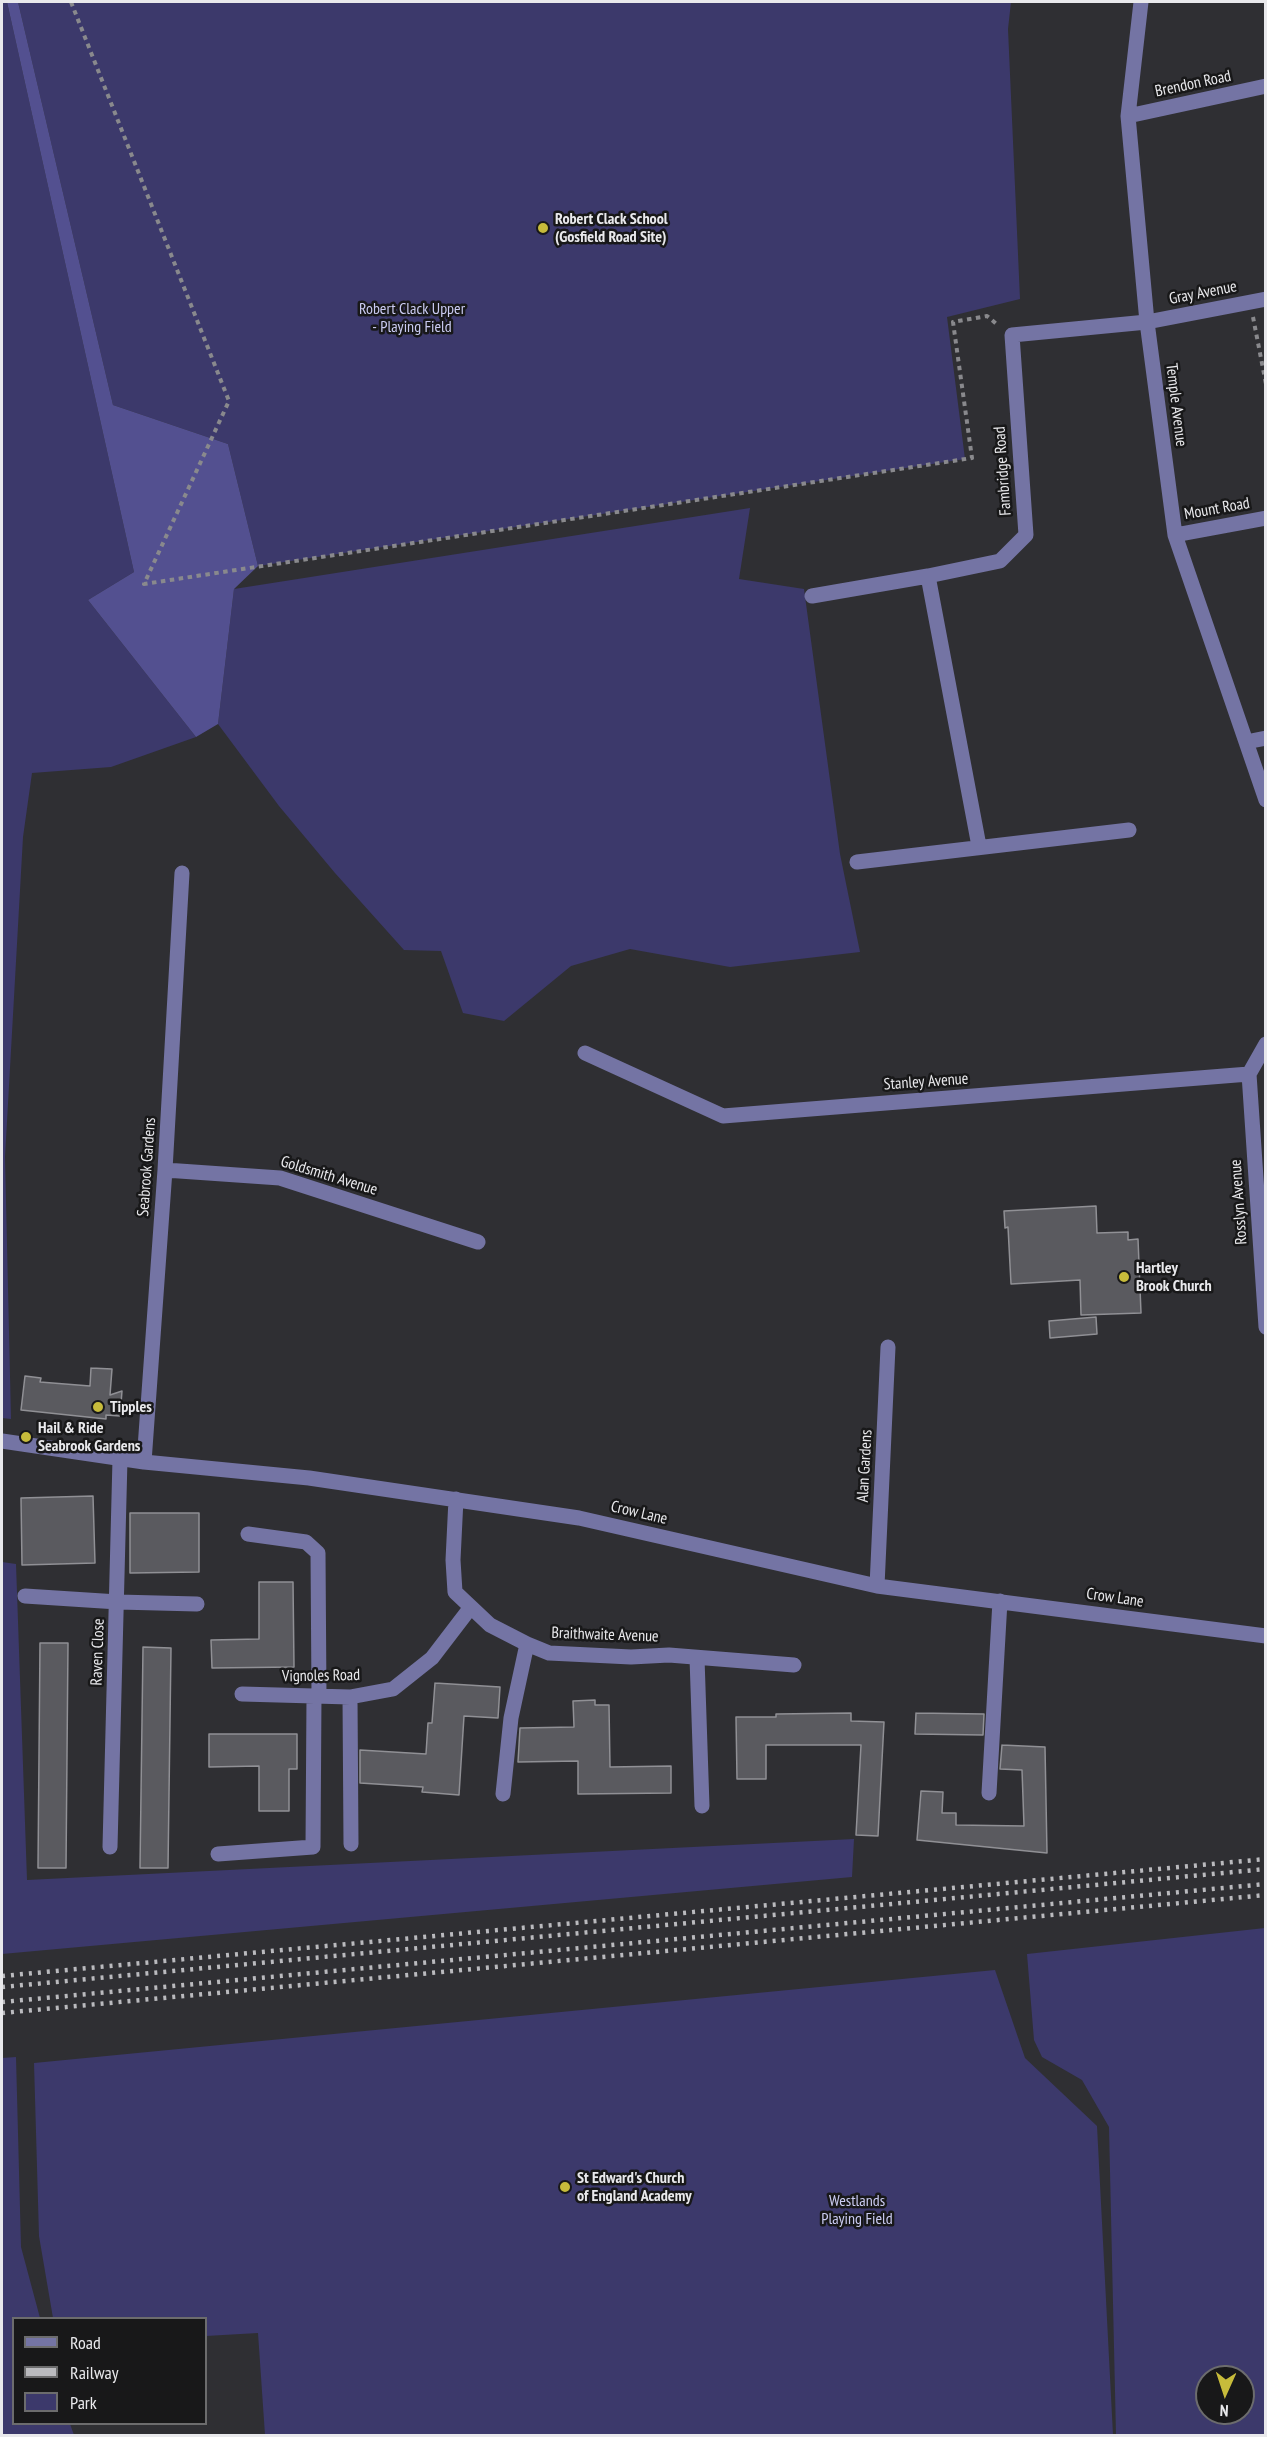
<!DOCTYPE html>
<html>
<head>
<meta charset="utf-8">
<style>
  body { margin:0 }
  #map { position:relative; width:1267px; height:2437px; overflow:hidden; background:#2f2f33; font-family:"PT Sans Narrow",sans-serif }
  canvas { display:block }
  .frame { position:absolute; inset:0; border:3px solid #e9e9ec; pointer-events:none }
  .legend { position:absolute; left:12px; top:2317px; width:195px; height:108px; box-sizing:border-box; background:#181819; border:2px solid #6c6c6d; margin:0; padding:8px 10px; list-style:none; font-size:18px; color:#e9e9ec }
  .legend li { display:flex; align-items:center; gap:12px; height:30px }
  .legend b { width:30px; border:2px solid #6c6c6d }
  .north { position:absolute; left:1195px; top:2365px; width:60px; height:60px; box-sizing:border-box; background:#181819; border:2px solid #6c6c6d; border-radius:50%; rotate:183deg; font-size:16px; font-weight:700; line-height:24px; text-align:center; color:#e9e9ec }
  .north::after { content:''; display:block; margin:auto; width:21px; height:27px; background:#c7bb3b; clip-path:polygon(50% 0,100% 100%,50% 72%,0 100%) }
</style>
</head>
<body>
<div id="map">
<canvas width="1267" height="2437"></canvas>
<div class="frame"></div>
<ul class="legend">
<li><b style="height:8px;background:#7474a4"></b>Road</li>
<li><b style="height:8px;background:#bababe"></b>Railway</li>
<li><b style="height:16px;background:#3c396b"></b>Park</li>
</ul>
<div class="north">N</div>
</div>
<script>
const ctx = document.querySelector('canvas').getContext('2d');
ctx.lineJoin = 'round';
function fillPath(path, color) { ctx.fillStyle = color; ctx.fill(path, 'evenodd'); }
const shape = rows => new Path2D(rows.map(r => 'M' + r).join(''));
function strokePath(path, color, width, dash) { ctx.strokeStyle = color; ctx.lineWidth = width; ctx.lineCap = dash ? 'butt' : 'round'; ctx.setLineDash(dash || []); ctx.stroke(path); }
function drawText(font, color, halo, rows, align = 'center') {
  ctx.font = font + ' "PT Sans Narrow",sans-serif'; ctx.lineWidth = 5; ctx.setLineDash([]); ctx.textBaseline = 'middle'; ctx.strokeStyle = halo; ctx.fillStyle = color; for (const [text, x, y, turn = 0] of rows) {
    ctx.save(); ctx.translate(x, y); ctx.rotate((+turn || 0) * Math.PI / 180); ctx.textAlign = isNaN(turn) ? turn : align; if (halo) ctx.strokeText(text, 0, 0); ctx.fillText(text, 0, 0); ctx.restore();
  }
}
fillPath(shape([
  [2,2,7,2,134,572,88,600,196,737,111,767,32,773,23,837,5,1157,11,1419,2,1418],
  [18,2,1011,2,1008,29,1020,299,947,317,965,459,258,566,228,444,113,405],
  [750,508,739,579,804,589,840,854,860,952,730,967,630,949,571,966,504,1021,463,1013,441,951,404,950,335,873,279,806,218,724,234,589],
  [2,1562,16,1564,27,1880,854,1839,852,1877,2,1954],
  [1265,1928,1265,2435,1116,2435,1109,2127,1082,2080,1042,2057,1034,2040,1027,1954],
  [1207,2377,1243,2377,1243,2413,1207,2413],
  [995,1970,1025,2058,1097,2126,1113,2435,265,2435,258,2333,206,2336,206,2318,53,2318,39,2236,34,2063],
  [16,2057,21,2247,40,2318,14,2318,14,2424,70,2424,74,2435,2,2435,2,2058]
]), '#3c396b');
fillPath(shape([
  [7,2,18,2,113,405,228,444,258,566,234,589,218,724,196,737,88,600,134,572]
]), '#535090');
const building = shape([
  [1096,1206,1097,1233,1128,1232,1128,1240,1138,1239,1141,1313,1081,1315,1080,1280,1011,1284,1008,1227,1005,1228,1004,1211,1096,1206],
  [1096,1317,1097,1334,1050,1338,1049,1321,1096,1317],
  [91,1368,112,1369,110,1395,122,1391,120,1416,106,1415,106,1419,21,1410,25,1376,41,1378,40,1382,90,1386,91,1368],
  [93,1496,95,1563,22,1565,21,1498,93,1496],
  [130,1513,199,1513,199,1572,130,1573,130,1513],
  [259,1582,293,1582,294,1667,212,1668,211,1640,259,1639,259,1582],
  [40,1643,68,1643,66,1868,38,1868,40,1643],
  [143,1647,171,1648,168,1868,140,1868,143,1647],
  [435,1683,500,1687,498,1718,464,1716,459,1795,422,1792,423,1787,360,1783,360,1750,426,1754,428,1723,432,1723,435,1683],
  [595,1700,595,1705,609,1705,610,1767,671,1766,671,1793,578,1794,578,1761,518,1762,520,1728,574,1727,573,1701,595,1700],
  [851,1713,851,1721,884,1722,878,1836,856,1835,861,1745,766,1745,766,1779,737,1779,736,1717,776,1717,776,1714,851,1713],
  [916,1713,984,1714,983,1735,915,1734,916,1713],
  [209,1734,297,1734,297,1769,289,1769,289,1811,259,1811,259,1766,209,1767,209,1734],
  [1002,1745,1045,1747,1047,1853,917,1840,921,1791,943,1792,942,1813,956,1813,956,1825,1024,1826,1022,1770,1000,1769,1002,1745]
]);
fillPath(building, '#5a5a5f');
strokePath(building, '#909095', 1.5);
strokePath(shape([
  [71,2,229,401,144,584,972,458,953,322,987,316,999,326],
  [1253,317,1266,384]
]), '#89898d', 4, [4.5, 4.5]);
strokePath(shape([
  [1141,2,1128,116,1147,322,1175,535,1266,800],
  [1128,116,1266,86],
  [1175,535,1266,518],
  [812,596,928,576],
  [1246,742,1266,738],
  [979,846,928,576,1000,561,1026,535,1012,335,1147,322,1266,299],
  [857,862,1129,830],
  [585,1053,723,1116,1249,1074,1266,1044],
  [1249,1074,1266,1327],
  [165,1170,280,1178,478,1242],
  [2,1441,144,1462,309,1478,579,1518,877,1586,1266,1636],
  [144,1462,165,1170,182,873],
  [456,1499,453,1560,455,1592,490,1625,527,1644,549,1653,631,1657,669,1655,794,1665],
  [248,1534,306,1542,318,1553,319,1696],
  [877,1586,888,1347],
  [25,1596,118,1602,197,1604],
  [697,1658,702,1806],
  [242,1694,350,1697,393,1689,432,1658,471,1607],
  [350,1697,351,1844],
  [989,1793,1000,1601],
  [503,1794,511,1718,527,1644],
  [110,1847,120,1459],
  [218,1854,313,1847,314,1696]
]), '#7474a4', 15);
strokePath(shape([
  [2,1976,1266,1859],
  [2,1987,1266,1869],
  [2,2002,1266,1884],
  [2,2013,1266,1895]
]), '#bababe', 4.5, [3, 6]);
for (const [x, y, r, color] of [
  [543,228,6,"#c7bb3b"],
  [1124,1277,6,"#c7bb3b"],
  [98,1407,6,"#c7bb3b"],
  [26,1437,6,"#c7bb3b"],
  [565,2187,6,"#c7bb3b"]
]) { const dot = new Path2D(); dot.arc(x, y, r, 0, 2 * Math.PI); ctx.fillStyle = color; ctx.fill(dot); strokePath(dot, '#181819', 2); }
drawText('16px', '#e9e9ec', '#181819', [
  ["Brendon Road",1193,84,-12],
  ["Gray Avenue",1203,293,-11],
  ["Temple Avenue",1176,405,83],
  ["Fambridge Road",1003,471,-94],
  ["Mount Road",1217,509,-10],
  ["Stanley Avenue",926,1082,-4],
  ["Seabrook Gardens",147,1167,-86],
  ["Goldsmith Avenue",329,1176,17],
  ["Rosslyn Avenue",1239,1202,-94],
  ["Alan Gardens",865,1466,-87],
  ["Crow Lane",639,1513,13],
  ["Crow Lane",1115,1598,8],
  ["Braithwaite Avenue",605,1635,2],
  ["Raven Close",98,1652,-88],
  ["Vignoles Road",321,1676,-1]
]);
drawText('bold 16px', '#e9e9ec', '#181819', [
  ["Robert Clack School",555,219],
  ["(Gosfield Road Site)",555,237],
  ["Hartley",1136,1268],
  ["Brook Church",1136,1286],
  ["Tipples",110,1407],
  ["Hail & Ride",38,1428],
  ["Seabrook Gardens",38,1446],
  ["St Edward's Church",577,2178],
  ["of England Academy",577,2196]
], 'left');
drawText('16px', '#cbccf2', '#181819', [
  ["Robert Clack Upper",412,309],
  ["- Playing Field",412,327],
  ["Westlands",857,2201],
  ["Playing Field",857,2219]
]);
</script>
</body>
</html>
